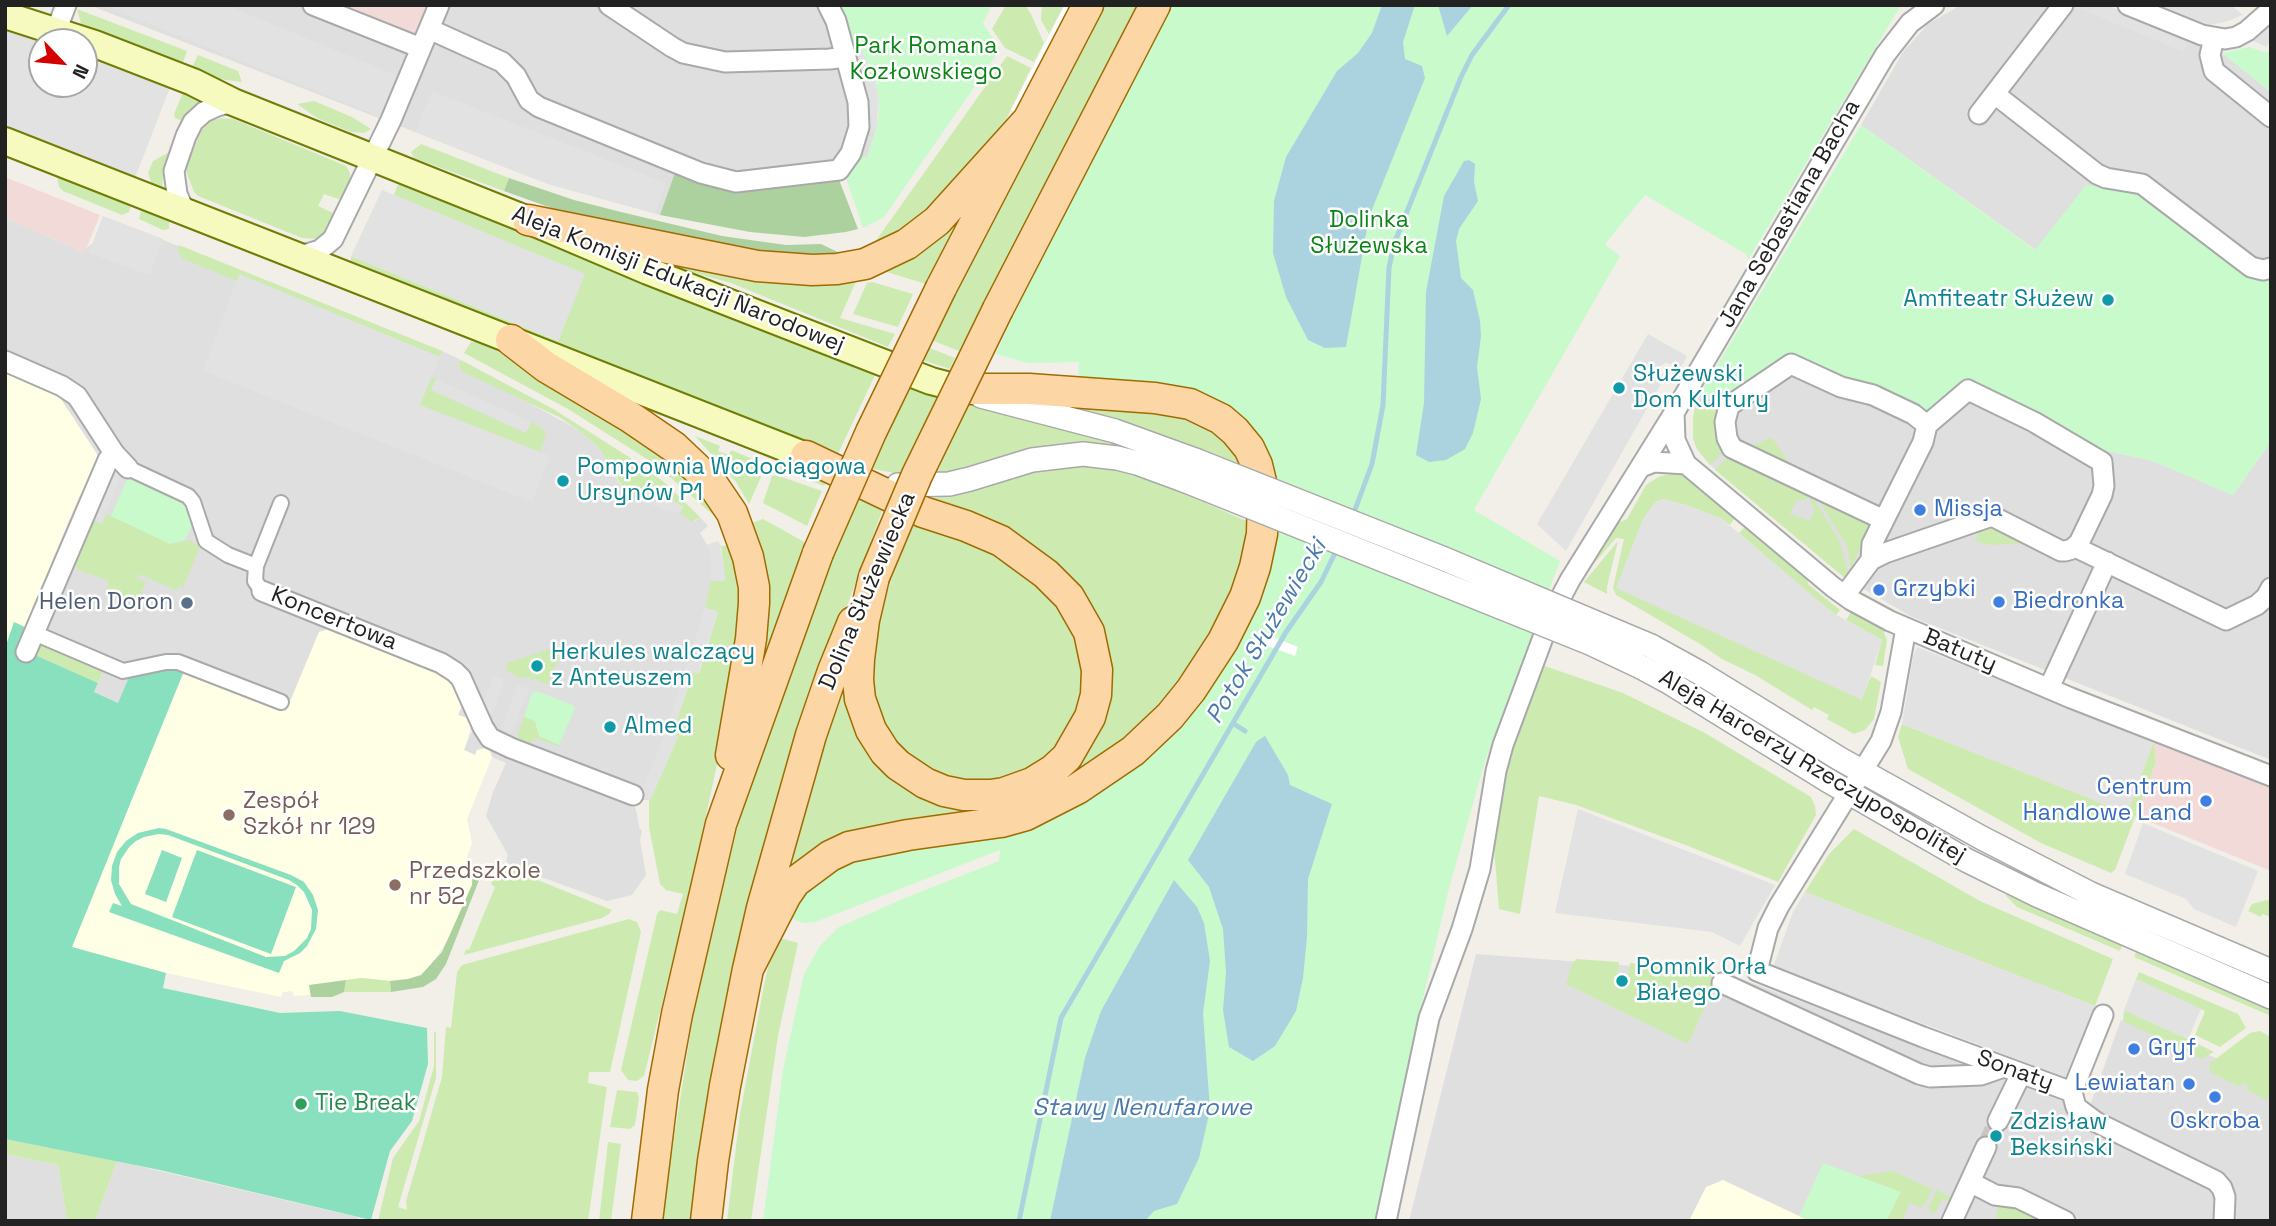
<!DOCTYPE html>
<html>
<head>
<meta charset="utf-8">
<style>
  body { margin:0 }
  #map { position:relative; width:2276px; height:1226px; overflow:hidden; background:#f2efe9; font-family:"Space Grotesk",sans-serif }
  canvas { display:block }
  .frame { position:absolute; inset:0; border:7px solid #222; pointer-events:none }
  .north { position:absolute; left:28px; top:28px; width:70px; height:70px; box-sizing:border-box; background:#fff; border:2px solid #a7a7a7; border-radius:50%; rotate:116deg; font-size:19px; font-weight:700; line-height:28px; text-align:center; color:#222 }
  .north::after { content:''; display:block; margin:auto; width:24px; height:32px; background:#d40000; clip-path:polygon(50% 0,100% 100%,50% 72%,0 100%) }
</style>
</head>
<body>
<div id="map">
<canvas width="2276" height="1226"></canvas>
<div class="frame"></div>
<div class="north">N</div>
</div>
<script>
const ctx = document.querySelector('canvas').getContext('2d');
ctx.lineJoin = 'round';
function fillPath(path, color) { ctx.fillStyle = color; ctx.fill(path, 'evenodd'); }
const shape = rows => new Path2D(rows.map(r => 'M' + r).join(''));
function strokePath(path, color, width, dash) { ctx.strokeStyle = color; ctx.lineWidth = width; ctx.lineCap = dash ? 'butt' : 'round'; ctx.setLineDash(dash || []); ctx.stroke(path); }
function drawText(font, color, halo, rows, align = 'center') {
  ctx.font = font + ' "Space Grotesk",sans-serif'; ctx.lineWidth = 5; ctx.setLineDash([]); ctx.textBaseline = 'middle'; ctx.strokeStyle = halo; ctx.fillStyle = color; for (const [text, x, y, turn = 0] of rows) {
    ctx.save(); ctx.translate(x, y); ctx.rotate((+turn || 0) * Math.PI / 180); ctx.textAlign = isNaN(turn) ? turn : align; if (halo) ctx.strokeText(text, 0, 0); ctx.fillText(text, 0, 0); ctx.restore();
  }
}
fillPath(shape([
  [89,5,834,5,878,123,867,158,838,177,677,170,660,215,548,184],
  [1961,5,2092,5,2168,36,2222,53,2271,92,2271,276,2256,279,2246,275,2139,193,2036,250,1861,125,1903,52,1928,24],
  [103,216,442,351,461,360,459,365,577,429,599,448,622,487,633,496,648,489,695,521,700,517,708,526,700,533,707,545,718,541,721,546,708,597,649,800,633,800,637,814,639,827,642,831,640,840,646,875,632,895,607,901,511,866,506,861,508,855,486,816,493,792,506,763,492,757,490,751,475,755,464,750,472,731,458,715,319,632,287,711,172,666,118,703,94,692,104,670,25,633,99,457,5,370,5,218,75,248,80,253,93,243],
  [1789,360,1966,387,2103,450,2153,461,2233,495,2269,444,2271,445,2271,760,1912,617,1845,578,1710,465,1697,449,1693,439,1695,405,1700,394,1721,404],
  [1476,954,1726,973,2088,1111,2121,1020,2271,1080,2271,1221,1409,1221],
  [5,1154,58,1165,67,1221,5,1221],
  [117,1161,357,1217,359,1221,95,1221]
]), '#e0dfdf');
fillPath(shape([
  [334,5,433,5,425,25,413,34],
  [5,177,100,215,86,249,80,253,75,248,5,218],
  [2154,741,2271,786,2271,871,2135,816,2156,762]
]), '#f2dad9');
fillPath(shape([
  [5,370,57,393,99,457,85,492,80,494,72,512,51,563,56,565,27,628,14,627,5,648],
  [331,628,445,674,452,679,464,702,458,715,468,718,472,724,464,750,475,755,477,750,485,748,490,751,492,757,467,819,472,843,467,857,471,859,472,885,450,936,431,965,421,975,408,979,390,981,362,978,310,985,310,995,294,996,292,991,283,992,281,997,166,973,72,947,184,671,286,711,319,632],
  [1723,1180,1799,1216,1809,1221,1689,1221,1706,1187]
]), '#ffffe5');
fillPath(shape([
  [1006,5,1025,5,1031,14,1044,43,1034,62,1005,48,992,29],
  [1042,5,1064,5,1049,34,1041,20],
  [1101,5,1137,5,959,351,931,340],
  [77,9,187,51,182,65,82,27],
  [198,55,238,71,242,82,219,79,191,69],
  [1007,56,1031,68,1000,132,936,214,870,249],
  [184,90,204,100,190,109,182,121,175,118,174,114],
  [314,101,352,117,371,129,364,133,351,132,317,118,297,104],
  [222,118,233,119,346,166,350,173,350,179,341,200,324,194,318,206,333,213,326,231,322,235,316,239,302,238,198,196,194,192,186,171,188,163,201,131,211,121],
  [421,144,509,178,504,191,414,158,411,152],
  [169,152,164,166,162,189,152,185,148,173,153,161],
  [56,171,132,202,129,212,122,215,63,191,59,187],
  [398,184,876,373,837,456,351,266,351,256,558,341,584,274,394,195],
  [976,194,929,285,877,269],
  [142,206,169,219,169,229,163,230,139,219],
  [179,245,442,351,440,357,240,275,237,281,183,259,178,251],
  [624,247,857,279,840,318,895,334,888,347,731,283,662,264],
  [872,282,913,294,898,327,853,314,867,283],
  [477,341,518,361,687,468,721,522,662,470,639,454,568,409,464,353,471,342],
  [927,347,955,358,950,369,922,360],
  [461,360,555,410,643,466,664,482,700,517,692,522,680,513,683,507,648,489,643,500,633,496,623,487,599,448,577,429,559,417,463,372,458,365],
  [431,377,436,379,432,390,526,433,531,422,543,429,546,435,540,452,420,405],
  [909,386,938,396,899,474,869,468],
  [1697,399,1719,411,1727,449,1710,465,1697,449,1693,439,1693,417],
  [1069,402,1131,405,1210,421,1247,466,1115,418,1067,407],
  [969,405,1116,442,1114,446,1098,443,1064,443,1038,447,977,467,936,475],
  [695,436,720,446,718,451,729,455,731,450,753,459,761,477,749,504,736,482],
  [1769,438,1773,439,1792,467,1749,448],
  [1732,453,1774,472,1771,480,1782,485,1785,478,1810,490,1807,499,1796,501,1790,514,1810,521,1815,509,1810,501,1812,496,1839,540,1849,574,1845,578,1715,470],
  [774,461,826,482,824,486,775,467],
  [1078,464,1119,470,1181,492,1253,524,1236,591,1173,700,1088,772,786,881,792,837,847,664,924,792,1066,771,1099,629,927,499,961,494,1036,469],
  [1679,473,1690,476,1736,516,1730,525,1722,519,1686,505,1662,499,1655,503,1642,521,1861,700,1871,676,1881,682,1874,719,1865,730,1854,734,1827,719,1829,715,1814,707,1812,710,1755,675,1722,659,1700,644,1616,595,1613,588,1624,539,1616,538,1579,581,1614,524,1627,519,1646,485,1660,476],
  [776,475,822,491,807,526,763,503,772,476],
  [858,491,885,503,801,731,707,1121,691,1221,661,1221,694,1011,711,932,757,752,809,609],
  [1814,493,1868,520,1871,526,1851,568,1847,546],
  [107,514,170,544,190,540,200,547,183,588,179,586,176,590,138,574,137,578,146,582,136,605,105,593,109,581,78,570,73,562,91,523,95,521,102,524],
  [917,516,979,542,1061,601,1090,674,1064,746,1016,781,961,785,908,762,870,704,872,643,895,567],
  [763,519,808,544,746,711,749,524],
  [1989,524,2030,543,1991,545,1975,541,1982,526],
  [1747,525,1807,576,1808,584,1840,610,1836,615,1811,596,1739,533],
  [733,533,745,579,726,722,690,891,644,1076,637,1081,628,1080,621,1070,657,914,660,910,677,914,683,894,666,890,660,884,649,827,649,800,678,737,666,731,667,728,674,728,691,679,685,671,699,673,718,612,705,608,711,581,725,581,721,546,725,546],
  [1618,541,1607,587,1607,594,1584,582],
  [1852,610,1883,626,1885,630,1884,633,1887,640,1883,666,1875,665,1882,640,1846,620],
  [42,643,104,670,98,683,32,654],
  [553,648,563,651,547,684,527,677,522,678,510,673,506,669,507,663],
  [1542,665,1623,693,1705,733,1811,797,1815,806,1816,815,1778,882,1688,846,1576,805,1539,796,1520,914,1499,909,1494,848,1510,747],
  [524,717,535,721,539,736,559,745,557,746,537,738,531,743,518,738,517,735],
  [1902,724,2127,813,2154,741,2156,762,2115,870,2111,873,2041,843,1908,769,1898,737],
  [1854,829,1980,901,2113,959,2095,1006,1805,892,1829,854],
  [499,867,508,868,612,910,609,914,602,918,464,955,466,949,469,950,495,887,491,884],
  [2007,893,2123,944,2120,951,2017,907,2006,896],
  [2267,900,2271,901,2271,917,2262,914,2261,917,2248,911,2252,904],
  [629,919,637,922,641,932,610,1072,589,1072,588,1083,607,1087,588,1221,378,1221,393,1158,419,1121,434,1066,434,1033,436,1031,436,1078,398,1207,407,1210,406,1201,442,1077,446,1027,451,1028,457,972,462,965],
  [780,938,798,943,778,1036,751,1221,727,1221,740,1114,765,980,775,939],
  [2137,950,2271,1008,2271,1016,2134,957],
  [1576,959,1619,962,1617,983,1621,986,1625,986,1627,983,1630,963,1707,969,1713,977,1714,987,1688,1044,1566,984,1571,966],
  [2139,972,2238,1014,2246,1028,2220,1047,2195,1035,2205,1011,2136,979],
  [362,978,390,981,391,992,344,992,346,980],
  [2124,1010,2188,1039,2214,1052,2202,1059,2123,1021],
  [2260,1031,2271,1037,2271,1095,2266,1100,2247,1090,2249,1086,2243,1083,2240,1087,2210,1072,2209,1064,2250,1033],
  [617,1090,637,1092,639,1098,635,1125,630,1129,610,1127],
  [5,1139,117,1161,95,1221,67,1221,58,1165,5,1154],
  [608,1142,621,1144,611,1221,599,1221],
  [1893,1171,1932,1189,1925,1205,1923,1204,1921,1208,1910,1203,1902,1221,1886,1221,1900,1192,1859,1176],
  [1937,1190,1954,1199,1954,1204,1942,1199,1935,1214,1929,1211,1930,1208,1928,1207],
  [2008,1201,2056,1221,1997,1221,1997,1206]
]), '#cdebb0');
fillPath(shape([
  [676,170,838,177,858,229,846,232,804,237,750,232,660,215],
  [509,178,574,200,621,212,722,236,786,245,821,244,848,257,809,262,568,214,504,191],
  [481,866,481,875,446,964,436,979,423,987,391,992,390,981,408,979,421,975,442,952,472,885,473,870],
  [346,980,344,992,332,997,311,997,309,985]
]), '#add19e');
fillPath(shape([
  [834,5,992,5,983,23,1000,50,884,217,863,228,845,175,858,155,867,158,878,123,879,99,875,80,859,44,847,46],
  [1172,5,1901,5,1748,260,1746,254,1645,195,1605,244,1620,256,1474,510,1560,561,1485,761,1448,892,1411,1050,1378,1221,763,1221,783,1070,804,974,820,946,839,927,905,898,999,861,1000,850,815,922,804,923,786,917,795,900,835,863,1109,779,1263,565,1234,418,1078,386,1079,362,1028,363,996,354,1013,316],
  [2249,47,2267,53,2271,48,2271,92,2222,53],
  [1861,125,2035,250,2086,185,2139,193,2246,275,2256,279,2271,276,2271,445,2269,444,2233,495,2153,461,2103,450,1966,387,1928,424,1789,360,1721,404,1700,394],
  [129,475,184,502,194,522,185,540,170,544,111,516],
  [536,691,573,705,575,708,559,745,539,736,535,721,524,717,532,693],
  [1823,1163,1901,1192,1886,1221,1809,1221,1799,1216]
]), '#c8facc');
fillPath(shape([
  [14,622,27,628,19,648,98,683,94,692,118,703,130,675,172,666,184,671,72,947,166,973,163,988,280,1013,340,1011,427,1028,428,1064,412,1121,390,1151,371,1220,160,1170,5,1139,5,648],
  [159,828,166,829,291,875,304,882,313,895,318,910,316,929,307,946,300,953,284,961,279,973,109,912,113,903,122,906,115,894,111,880,112,866,117,852,126,841,138,833],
  [159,834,168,835,289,880,297,885,304,892,312,910,311,929,307,938,294,951,285,956,266,957,131,904,119,884,119,867,121,859,130,846,136,841,144,837],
  [162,850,182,858,166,902,145,894],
  [197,850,296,887,271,954,172,917]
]), '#88e0be');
fillPath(shape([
  [103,5,226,5,398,76,380,117],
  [2071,5,2107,5,2190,40,2184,52],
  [2157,5,2231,5,2243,15,2228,21,2210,25],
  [2271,24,2271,41,2266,47,2249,39],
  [5,26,54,42,42,42,42,84,84,84,84,52,171,85,135,178,5,126],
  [859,44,875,80,879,99,876,131,864,129,847,46],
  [432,91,666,183,655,213,548,184,415,132],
  [382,190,585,274,558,341,351,256],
  [103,216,163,239,149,275,89,253],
  [239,274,440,357,420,405,550,456,532,502,203,371],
  [1648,334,1687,356,1680,369,1672,364,1665,363,1657,368,1666,375,1566,551,1537,524],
  [436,379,531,422,526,433,431,390],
  [110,469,121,475,101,523,92,519],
  [648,489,683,506,680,513,663,510,643,500],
  [1662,499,1686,505,1722,519,1833,613,1882,640,1862,700,1616,588,1642,521,1654,503],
  [718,541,724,564,725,581,711,581,711,559,707,545],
  [705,608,718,612,698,674,685,670],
  [1917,647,2154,741,2127,813,1902,724,1913,657],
  [685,671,691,679,674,728,667,728],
  [494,675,505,680,492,714,482,711,482,704],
  [518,685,529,689,512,733,501,728],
  [666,731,678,737,651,799,638,800],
  [1578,809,1775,885,1740,946,1712,932,1555,913],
  [2143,823,2258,871,2236,927,2194,909,2186,899,2125,874],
  [1805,892,2095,1006,2065,1077,1773,967,1793,912],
  [2136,979,2201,1009,2188,1039,2124,1010]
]), '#e2e2e2');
fillPath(shape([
  [1382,5,1415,5,1403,42,1405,59,1422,66,1425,78,1369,217,1346,347,1325,348,1308,340,1286,297,1273,253,1274,201,1286,157,1337,71,1358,53,1372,33],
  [1438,5,1473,5,1447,36],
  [1469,160,1475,164,1474,182,1478,201,1459,229,1456,241,1461,278,1473,290,1480,321,1481,336,1477,367,1481,399,1473,433,1465,449,1446,460,1429,462,1416,455,1424,403,1426,292,1444,196,1464,161],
  [1265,736,1288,775,1290,785,1332,804,1308,879,1307,937,1303,978,1296,1011,1275,1046,1253,1061,1229,1047,1223,1010,1226,972,1223,929,1209,887,1188,860,1256,742],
  [1174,880,1197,907,1204,923,1210,961,1203,1013,1210,1110,1199,1158,1177,1204,1154,1211,1145,1221,1050,1221,1085,1058,1101,1011]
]), '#aad3df');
fillPath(shape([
  [1065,5,1101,5,1040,125,1011,110],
  [1266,634,1298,647,1295,656,1262,644]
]), '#fff');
strokePath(shape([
  [1353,515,1372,464,1383,405,1389,268,1394,244,1461,77,1472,55,1509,5],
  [1234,724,1245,731],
  [1019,1221,1061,1018,1286,632,1321,582,1337,549]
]), '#aad3df', 5);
strokePath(shape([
  [1986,1147,1998,1121]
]), '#c8c6c1', 19, [19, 10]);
const pedestrian = shape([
  [128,468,188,496,193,502,206,541,228,555,256,566,255,581,262,591],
  [256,566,281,503],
  [34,633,123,671,166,662,178,662,281,702]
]);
const minor = shape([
  [313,5,421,48],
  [609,5,672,47,683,53,725,62,830,59,845,57],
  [2128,5,2202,35,2225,39,2236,37,2247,31,2271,10],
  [429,29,502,62,516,76,529,100,539,107,701,173,736,182,839,170,851,153,859,127,858,102,836,21,828,5],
  [56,31,66,5],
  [2214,38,2210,55,2214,71,2271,117],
  [1996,95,2097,174,2106,178,2142,184,2251,267,2263,270,2271,268],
  [1979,114,2063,5],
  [184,210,177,194,174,171,186,136,193,122,204,112,217,106,233,102],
  [300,256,320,250,333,239,391,120,439,5],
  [5,361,62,386,77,396,114,453,128,468],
  [1674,413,1675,440,1686,464],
  [1641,467,1654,462,1686,464,1833,587,1851,600,1890,621,2071,698,2271,776],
  [2075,547,2226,620,2257,605,2266,597,2271,588],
  [1871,560,1885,553,1992,516,2061,551,2065,551,2072,549,2079,543,2102,495,2104,486,2102,462,2034,422,1968,390,1927,425],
  [262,591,441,663,455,672,461,678,483,727,490,738,511,748,633,795],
  [1845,595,1871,560,1872,544,1923,442,1927,425,1913,414,1873,395,1841,387,1791,364,1729,406,1725,422,1727,438,1732,448,1884,520],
  [1906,628,1891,712,1881,741,1779,906,1768,928,1757,971,1923,1037,2072,1092,2076,1107,2096,1122,2216,1181,2222,1188,2225,1197,2224,1221],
  [26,652,108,460,114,453],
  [2049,688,2107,562],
  [1722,983,1919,1074,1930,1077,1981,1075,2004,1067],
  [2072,1092,2103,1015],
  [1998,1121,2021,1074],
  [1970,1182,1995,1195,2018,1198,2065,1221],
  [1386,1221,1429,1018,1462,929,1480,869,1496,771,1503,745,1551,616,1570,580,1674,413,1885,55,1910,23,1934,5],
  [1952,1221,1986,1147]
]);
const tertiary = shape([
  [981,396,1115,431,1195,460],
  [898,485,949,484,970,479,1032,460,1083,454,1117,458,1137,463,1186,481],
  [1651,646,1700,673,1840,759,1982,838,2091,894,2271,971],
  [1641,667,1667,681,1827,780,1966,860,2037,895,2271,997]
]);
const secondary = shape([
  [5,15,95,44,193,82,233,102,528,220,648,271,876,360,931,381,962,389],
  [5,141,806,456]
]);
const primary = shape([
  [528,220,757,266,812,270,837,269,865,264,907,244,937,221,1029,119],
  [941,288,1088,5],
  [998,309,1155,5],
  [511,340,546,367,630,417,674,447,711,482,732,513,748,557,754,587,754,603,751,639,731,755],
  [806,456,923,512,966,526,1001,541,1046,574,1069,597,1089,632,1097,670,1096,695,1090,717,1067,757,1053,770,1032,783,1004,793,990,795,964,795,944,791,925,783,898,765,885,752,871,730,860,699,858,680,859,659,864,620,874,577],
  [748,969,786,895,795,882,830,856,849,847,908,835,1001,822,1026,815,1077,789,1133,751,1170,716,1191,690,1223,641,1245,597,1255,567,1262,534,1263,490,1257,465,1249,448,1235,431,1221,419,1190,404,1155,398,1029,389,962,389],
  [647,1221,663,1090,677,1014,721,824,818,553],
  [706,1221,713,1161,725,1086,748,969,762,908,811,735,833,671,853,622]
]);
strokePath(pedestrian, '#a9a9a9', 18);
strokePath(minor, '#a9a9a9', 23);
strokePath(tertiary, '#a9a9a9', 26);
strokePath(secondary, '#707d05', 30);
strokePath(primary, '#a06b00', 33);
strokePath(pedestrian, '#fff', 14);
strokePath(minor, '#fff', 19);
strokePath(tertiary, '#fff', 23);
strokePath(secondary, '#f7fabf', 26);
strokePath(primary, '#fcd6a4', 30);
const tertiaryBridge = shape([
  [1195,460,1442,558,1651,646],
  [1186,481,1590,643,1641,667]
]);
const primaryBridge = shape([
  [818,553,871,432,941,288],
  [874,577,917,475,998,309]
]);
strokePath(tertiaryBridge, '#a9a9a9', 26, []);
strokePath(primaryBridge, '#a06b00', 33, []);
strokePath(tertiaryBridge, '#fff', 23);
strokePath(primaryBridge, '#fcd6a4', 30);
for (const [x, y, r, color] of [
  [2108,300,7,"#0f9aa8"],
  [1619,388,7,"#0f9aa8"],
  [563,481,7,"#0f9aa8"],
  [1920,510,7,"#3f7fe0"],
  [1879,590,7,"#3f7fe0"],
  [1999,602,7,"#3f7fe0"],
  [187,603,7,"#5c6f8a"],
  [537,666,7,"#0f9aa8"],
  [610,727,7,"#0f9aa8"],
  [2206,801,7,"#3f7fe0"],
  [229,815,7,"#8d6e63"],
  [395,885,7,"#8d6e63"],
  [1622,981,7,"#0f9aa8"],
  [2134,1049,7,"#3f7fe0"],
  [2189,1084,7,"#3f7fe0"],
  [2215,1097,7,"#3f7fe0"],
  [301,1104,7,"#2e9e5b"],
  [1996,1136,7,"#0f9aa8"]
]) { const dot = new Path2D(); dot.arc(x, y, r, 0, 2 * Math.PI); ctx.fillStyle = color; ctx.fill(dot); strokePath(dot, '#fff', 2.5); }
drawText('23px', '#0c8416', '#fff', [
  ["Park Romana",926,47],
  ["Kozłowskiego",926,73],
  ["Dolinka",1369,221],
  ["Służewska",1369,247]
]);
drawText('23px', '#222', '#fff', [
  ["Jana Sebastiana Bacha",1790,214,-60],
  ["Aleja Komisji Edukacji Narodowej",678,280,22],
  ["Dolina Służewiecka",868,591,-67],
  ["Koncertowa",334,619,22],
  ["Batuty",1960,651,23],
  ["Aleja Harcerzy Rzeczypospolitej",1812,767,31],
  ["Sonaty",2015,1071,20]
]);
drawText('23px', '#0d838f', '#fff', [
  ["Amfiteatr Służew",2094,300,"right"],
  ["Służewski",1633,375],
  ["Dom Kultury",1633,401],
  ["Pompownia Wodociągowa",577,468],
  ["Ursynów P1",577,494],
  ["Herkules walczący",551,653],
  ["z Anteuszem",551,679],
  ["Almed",624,727],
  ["Pomnik Orła",1636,968],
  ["Białego",1636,994],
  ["Zdzisław",2010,1123],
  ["Beksiński",2010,1149]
], 'left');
drawText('23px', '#366cbe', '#fff', [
  ["Missja",1934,510],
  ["Grzybki",1893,590],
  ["Biedronka",2013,602],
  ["Centrum",2192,788,"right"],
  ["Handlowe Land",2192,814,"right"],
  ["Gryf",2148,1049],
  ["Lewiatan",2175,1084,"right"],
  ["Oskroba",2215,1122,"center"]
], 'left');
drawText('23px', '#4e5e75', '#fff', [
  ["Helen Doron",173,603]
], 'right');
drawText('23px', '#785e54', '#fff', [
  ["Zespół",243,802],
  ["Szkół nr 129",243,828],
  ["Przedszkole",409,872],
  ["nr 52",409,898]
], 'left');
drawText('23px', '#27864d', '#fff', [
  ["Tie Break",315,1104]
], 'left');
drawText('italic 24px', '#4a7aab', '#fff', [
  ["Potok Służewiecki",1267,632,-59],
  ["Stawy Nenufarowe",1142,1108]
]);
</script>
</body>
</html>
